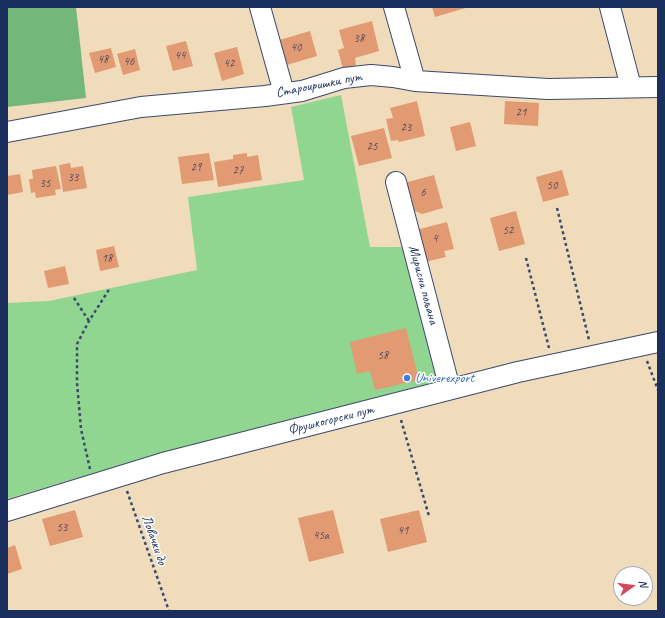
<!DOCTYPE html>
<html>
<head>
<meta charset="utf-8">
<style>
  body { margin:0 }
  #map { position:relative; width:665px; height:618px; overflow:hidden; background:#f0dcbb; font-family:Caveat,sans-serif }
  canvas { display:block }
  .frame { position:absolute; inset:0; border:8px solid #1b2f5e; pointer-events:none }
  .north { position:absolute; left:613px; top:566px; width:40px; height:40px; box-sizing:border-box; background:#fff; border:1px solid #a4acbf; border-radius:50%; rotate:76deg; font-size:11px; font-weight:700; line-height:16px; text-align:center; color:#1b2f5e }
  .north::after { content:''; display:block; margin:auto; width:14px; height:18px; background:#d1495b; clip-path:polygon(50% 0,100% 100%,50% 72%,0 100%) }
</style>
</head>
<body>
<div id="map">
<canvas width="665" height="618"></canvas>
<div class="frame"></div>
<div class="north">N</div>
</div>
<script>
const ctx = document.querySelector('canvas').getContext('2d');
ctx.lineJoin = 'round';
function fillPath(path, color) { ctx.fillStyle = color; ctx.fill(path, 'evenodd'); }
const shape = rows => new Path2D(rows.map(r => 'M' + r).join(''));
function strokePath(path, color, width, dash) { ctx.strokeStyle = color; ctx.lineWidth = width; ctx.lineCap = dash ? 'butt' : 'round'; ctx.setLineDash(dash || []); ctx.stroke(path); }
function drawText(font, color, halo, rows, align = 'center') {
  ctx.font = font + ' Caveat,sans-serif'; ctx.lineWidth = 3; ctx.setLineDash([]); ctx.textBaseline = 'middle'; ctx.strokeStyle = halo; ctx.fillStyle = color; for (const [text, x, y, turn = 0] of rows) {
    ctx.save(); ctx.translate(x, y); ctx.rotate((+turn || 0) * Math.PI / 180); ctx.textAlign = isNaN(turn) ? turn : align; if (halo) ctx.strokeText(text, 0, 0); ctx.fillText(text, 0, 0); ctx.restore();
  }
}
fillPath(shape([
  [341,95,370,247,406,247,443,380,164,452,7,499,7,303,49,301,197,270,188,197,304,180,291,107]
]), '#90d691');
fillPath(shape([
  [7,7,76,7,86,98,7,107]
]), '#74b77b');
fillPath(shape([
  [432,7,469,7,435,17],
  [372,21,379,51,355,58,356,65,343,69,338,50,344,48,339,30],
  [310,31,317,56,283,66,276,41],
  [186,41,193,66,173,71,166,46],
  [237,47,244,74,222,81,214,53],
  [111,48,116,67,95,73,89,53],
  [135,49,140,70,123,75,117,54],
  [417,101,425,136,399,142,398,140,391,141,386,119,393,118,390,108],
  [505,101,539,103,538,126,504,124],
  [470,122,476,146,456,151,450,127],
  [384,128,392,158,359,166,351,136],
  [209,153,214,180,182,184,178,157],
  [247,153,247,157,258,155,262,180,218,187,214,162,233,159,233,155],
  [70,163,71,168,83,166,87,188,63,192,59,165],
  [56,166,61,189,55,190,56,195,36,198,35,192,31,193,29,179,33,179,32,170],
  [562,170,569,195,543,202,536,177],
  [20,174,23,192,7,195,7,176],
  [434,175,443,208,422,214,413,210,404,183],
  [516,211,525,244,499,251,490,218],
  [447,222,454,249,444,251,446,257,425,262,416,230],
  [114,246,119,267,100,271,96,250],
  [65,266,69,284,48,288,44,271],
  [406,328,419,380,375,390,370,371,357,374,350,342],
  [75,510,83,537,50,546,42,519],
  [333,510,344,553,309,562,298,518],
  [419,510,427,542,388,552,380,519],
  [15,545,22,569,7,574,7,548]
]), '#e19a71');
const minor = shape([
  [260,7,284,93],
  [394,7,415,81],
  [610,7,631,87],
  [7,132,141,107,265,96,302,91,344,78,371,75,393,77,415,81,548,89,658,87],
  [396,182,450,389],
  [7,511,163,463,518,372,658,342]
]);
strokePath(minor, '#3b496c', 22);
strokePath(shape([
  [557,208,589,340],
  [526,258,549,348],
  [74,298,89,321],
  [647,361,658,390],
  [401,420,429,516],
  [90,469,81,429,77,383,77,344,89,321,110,288],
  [127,491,169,611]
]), '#3b496c', 2.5, [3, 3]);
strokePath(minor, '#fff', 20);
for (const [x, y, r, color] of [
  [407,378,4,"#3f7fe0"]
]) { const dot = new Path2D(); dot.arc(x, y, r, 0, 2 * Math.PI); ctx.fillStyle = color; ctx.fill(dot); strokePath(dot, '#fff', 1.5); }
drawText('12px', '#4c4a63', null, [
  ["38",359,39],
  ["40",296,48],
  ["44",180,56],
  ["48",103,60],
  ["46",129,62],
  ["42",229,64],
  ["21",521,113],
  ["23",406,128],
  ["25",372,147],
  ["29",196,168],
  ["27",238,171],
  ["33",73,178],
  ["35",45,184],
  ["50",552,186],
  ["6",423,193],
  ["52",508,231],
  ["4",435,239],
  ["18",107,259],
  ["58",383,356],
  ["53",62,528],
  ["41",403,531],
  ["45a",321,536]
]);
drawText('14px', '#1b2f5e', '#fff', [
  ["Староиришки пут",319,85,-11],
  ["Мирисна пољана",423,285,75],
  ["Фрушкогорски пут",331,420,-14],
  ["Ловачки до",154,540,71]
]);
drawText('14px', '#366cbe', '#fff', [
  ["Univerexport",415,378]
], 'left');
</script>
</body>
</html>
